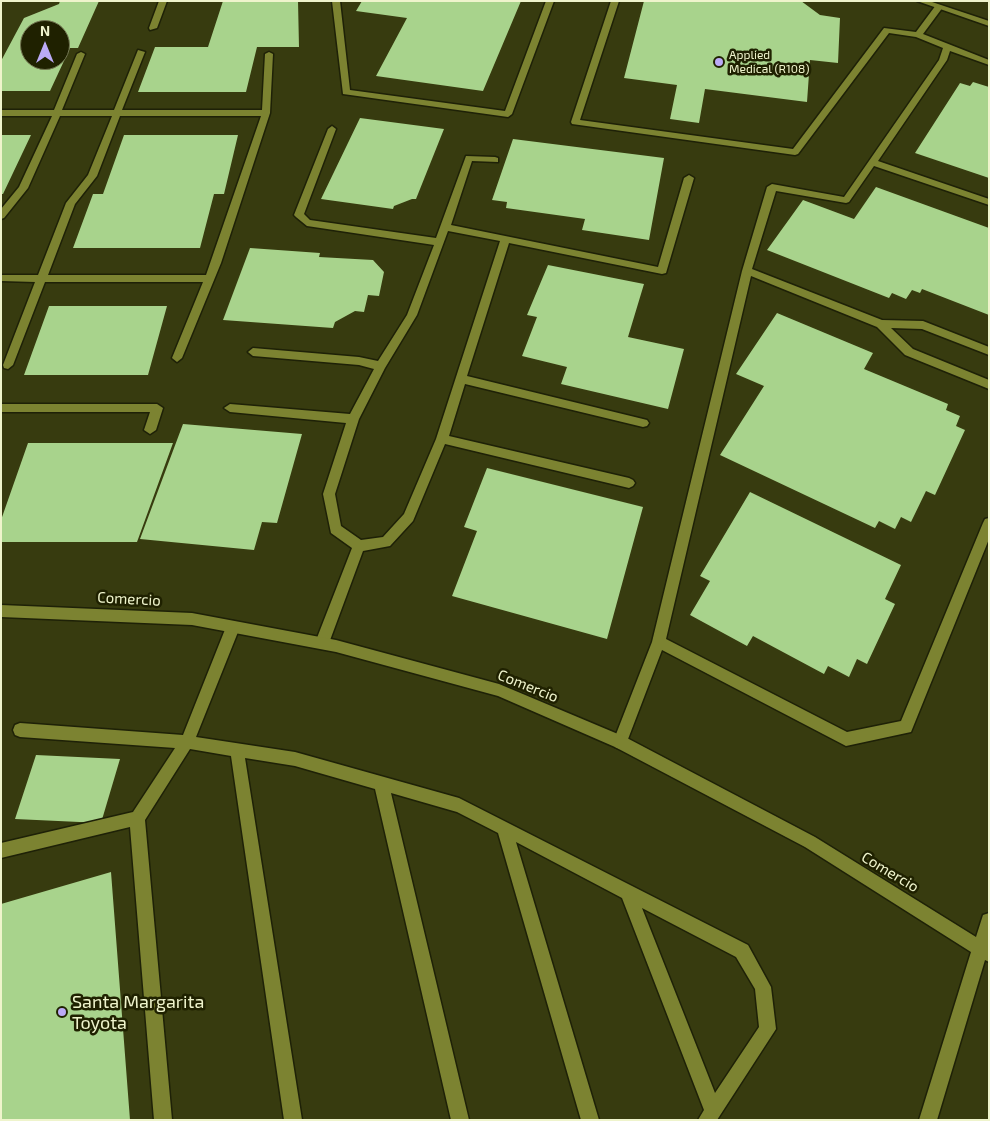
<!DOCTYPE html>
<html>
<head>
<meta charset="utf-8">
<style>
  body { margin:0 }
  #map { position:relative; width:990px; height:1121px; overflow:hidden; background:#373b0f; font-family:"Exo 2",sans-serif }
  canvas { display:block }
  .frame { position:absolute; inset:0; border:2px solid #eff4cc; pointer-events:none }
  .north { position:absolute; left:20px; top:20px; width:50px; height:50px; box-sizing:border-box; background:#1f2100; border:1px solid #727552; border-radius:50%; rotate:0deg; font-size:14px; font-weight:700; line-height:20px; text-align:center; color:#eff4cc }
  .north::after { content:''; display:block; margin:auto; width:18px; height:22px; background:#bbaaf6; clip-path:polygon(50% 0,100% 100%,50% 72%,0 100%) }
</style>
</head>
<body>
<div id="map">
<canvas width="990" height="1121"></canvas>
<div class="frame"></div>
<div class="north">N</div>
</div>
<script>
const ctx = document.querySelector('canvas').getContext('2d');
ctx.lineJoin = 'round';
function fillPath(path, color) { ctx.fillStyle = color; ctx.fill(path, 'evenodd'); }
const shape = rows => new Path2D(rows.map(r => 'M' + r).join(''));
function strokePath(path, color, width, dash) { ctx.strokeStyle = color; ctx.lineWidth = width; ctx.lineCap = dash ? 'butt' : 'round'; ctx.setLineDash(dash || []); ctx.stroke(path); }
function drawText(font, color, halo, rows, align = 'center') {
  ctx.font = font + ' "Exo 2",sans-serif'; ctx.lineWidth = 5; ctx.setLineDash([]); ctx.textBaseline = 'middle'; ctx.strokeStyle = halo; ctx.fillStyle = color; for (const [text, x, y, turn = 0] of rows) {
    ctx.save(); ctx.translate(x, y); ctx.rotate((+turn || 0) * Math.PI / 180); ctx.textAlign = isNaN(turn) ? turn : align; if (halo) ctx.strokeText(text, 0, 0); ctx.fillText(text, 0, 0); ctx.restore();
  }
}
fillPath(shape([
  [60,1,99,1,78,48,70,48,50,91,1,91,1,61,24,18,59,4],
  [30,30,60,30,60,60,30,60],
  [223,1,298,1,299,47,257,47,246,92,138,92,155,47,208,47],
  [362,1,521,1,483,91,376,76,407,18,356,11],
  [644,1,801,1,820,15,840,18,838,63,810,60,807,102,705,89,699,123,670,119,677,85,624,78],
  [973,82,989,87,989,178,915,153,960,83,970,86],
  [360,118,444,129,416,199,412,199,394,206,393,209,321,199],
  [1,135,31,135,3,194,1,194],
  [124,135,238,135,224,194,214,194,200,248,73,248,93,194,103,194],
  [513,139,664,158,649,240,582,230,585,219,506,208,507,202,492,200],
  [876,187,989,228,989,315,922,289,920,293,912,290,906,299,892,293,889,298,767,250,803,200,854,219],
  [250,248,320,253,319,257,373,260,384,272,379,296,368,295,364,312,355,311,335,322,333,328,223,320],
  [548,265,644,284,628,337,684,349,668,409,561,384,567,367,522,356,537,317,527,315],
  [49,306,167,306,148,375,24,375],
  [777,313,873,353,864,369,948,404,946,410,960,416,956,426,965,430,935,495,926,491,911,522,901,517,895,529,879,521,875,528,720,455,764,386,736,374],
  [183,424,302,434,277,523,262,522,254,550,140,539],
  [28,443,173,443,137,542,1,542,1,520],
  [487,468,643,507,607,639,452,596,477,531,464,527],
  [750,492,901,565,885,599,895,604,867,664,857,659,849,677,828,666,824,674,753,636,747,646,690,615,710,581,700,576],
  [36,755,120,759,101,823,15,819],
  [111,872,130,1120,1,1120,1,904]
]), '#a8d38c');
const lane = shape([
  [159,1,167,1,157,28,150,30,149,28,159,1],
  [332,1,340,1,350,90,505,111,546,1,554,1,512,114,508,117,343,94,332,1],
  [611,1,619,1,580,120,793,149,884,28,916,32,936,5,939,5,943,7,923,34,989,60,989,65,950,51,947,60,878,161,989,199,989,205,874,166,849,202,846,203,776,191,752,269,882,320,923,321,989,347,989,355,922,329,891,328,913,349,989,380,989,389,905,355,877,327,751,276,666,639,847,732,901,721,983,523,985,519,989,518,989,539,911,732,846,746,662,650,625,747,620,749,615,747,613,742,652,642,742,271,767,187,772,184,844,197,939,60,943,48,916,37,889,33,798,154,795,155,572,124,571,122,611,1],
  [138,50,145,52,122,110,262,110,265,54,269,52,273,54,270,113,221,263,182,358,177,362,172,358,203,282,45,282,13,365,8,369,4,368,3,365,35,282,1,281,1,275,38,275,66,203,88,175,112,116,60,116,28,188,4,218,1,219,1,209,19,187,52,116,1,116,1,110,54,110,77,54,81,52,85,54,62,110,114,110,138,50],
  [120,116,261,116,206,275,48,275,75,204,97,176,120,116],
  [332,126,336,129,304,214,310,220,436,238,466,156,495,157,498,158,498,162,472,161,451,225,658,267,684,178,689,175,694,178,666,273,662,274,509,243,467,376,643,419,647,420,649,423,647,426,643,427,465,384,449,436,629,478,633,480,635,483,633,486,629,488,445,444,413,521,390,546,363,551,329,643,327,647,322,649,317,647,315,643,352,548,331,533,323,494,346,423,230,412,224,408,230,404,350,414,374,369,359,365,253,356,248,352,253,348,359,357,378,361,407,315,434,245,307,226,296,217,294,215,328,129,332,126],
  [448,231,500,241,436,439,404,514,383,537,361,540,341,526,335,494,359,419,385,368,417,315,448,231],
  [1,404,157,404,163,408,156,430,150,434,144,430,150,412,1,412,1,404],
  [233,621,238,623,240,627,196,737,295,752,459,798,748,945,771,987,776,1029,717,1120,698,1120,704,1110,622,898,516,842,599,1120,581,1120,498,833,457,812,391,793,469,1120,451,1120,375,789,295,766,245,758,302,1120,284,1120,231,756,190,749,145,820,172,1120,154,1120,130,827,1,858,1,843,133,812,175,748,20,737,15,735,13,730,15,725,20,723,183,735,226,627,228,623,233,621],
  [642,908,736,957,755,989,759,1027,715,1093,642,908]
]);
const secondary = shape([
  [917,1,929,1,989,21,989,26,917,1],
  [1,605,192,613,336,640,499,684,625,737,815,837,976,937,983,915,989,913,989,962,985,960,937,1120,919,1120,971,952,805,847,615,747,498,696,336,652,192,625,1,617,1,605]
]);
strokePath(lane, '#1e2107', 3);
strokePath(secondary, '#1e2107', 3);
fillPath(lane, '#7c8331');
fillPath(secondary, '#7c8331');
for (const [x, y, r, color] of [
  [719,62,5,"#bbaaf6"],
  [62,1012,5,"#bbaaf6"]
]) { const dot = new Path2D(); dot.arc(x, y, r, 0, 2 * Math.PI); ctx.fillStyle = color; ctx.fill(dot); strokePath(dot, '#1f2100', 2); }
drawText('12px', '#eff4cc', '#1f2100', [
  ["Applied",729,55],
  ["Medical (R108)",729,69]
], 'left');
drawText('15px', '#eff4cc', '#1f2100', [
  ["Comercio",129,599,3],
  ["Comercio",528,686,22],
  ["Comercio",890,872,31]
]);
drawText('18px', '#eff4cc', '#1f2100', [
  ["Santa Margarita",72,1002],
  ["Toyota",72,1023]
], 'left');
</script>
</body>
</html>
